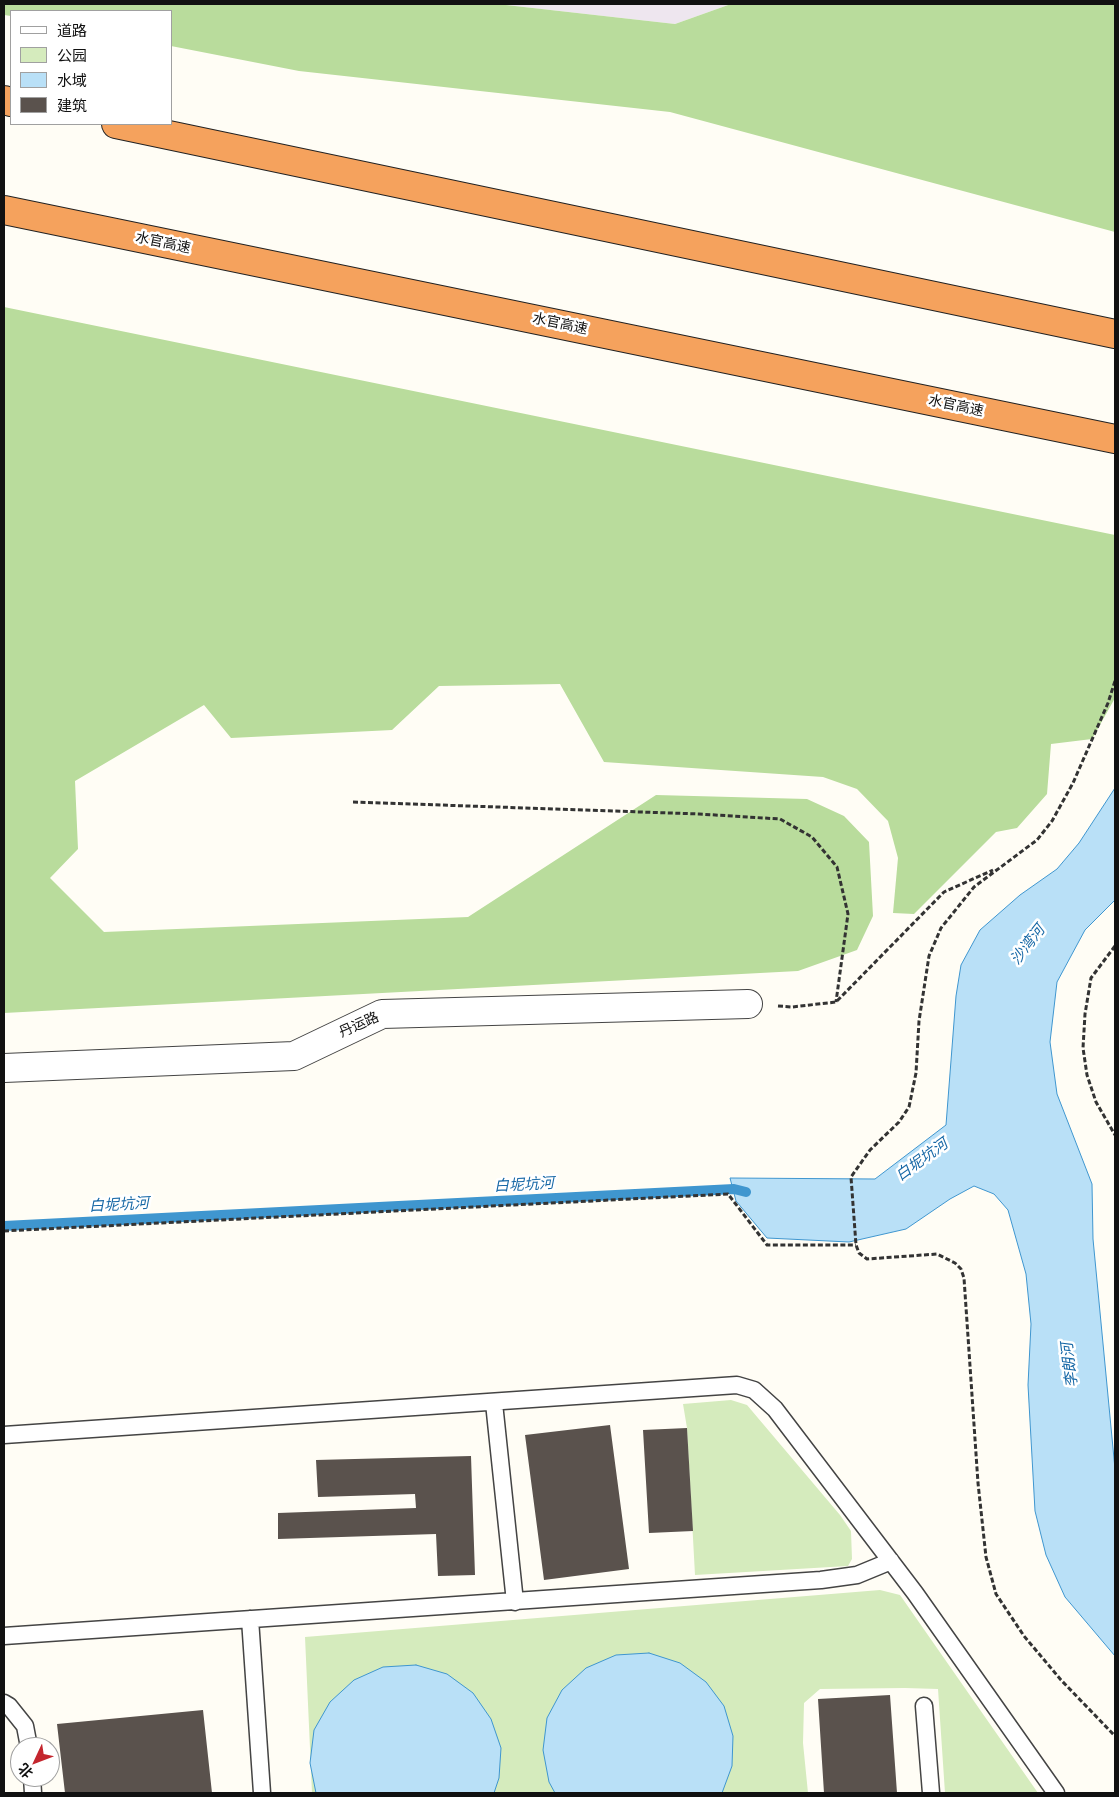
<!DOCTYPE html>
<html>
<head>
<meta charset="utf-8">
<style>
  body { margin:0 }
  #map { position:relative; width:1119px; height:1797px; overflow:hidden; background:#fffdf5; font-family:Literata,"Noto Sans SC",serif }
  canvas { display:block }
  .frame { position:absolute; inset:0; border:5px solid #111; pointer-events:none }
  .legend { position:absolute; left:10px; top:10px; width:162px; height:115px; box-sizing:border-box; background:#fff; border:1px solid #a0a0a0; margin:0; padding:6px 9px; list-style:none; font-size:15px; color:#111 }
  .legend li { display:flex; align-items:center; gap:10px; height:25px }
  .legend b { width:25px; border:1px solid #a0a0a0 }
  .north { position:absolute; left:10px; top:1737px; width:50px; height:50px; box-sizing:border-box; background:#fff; border:1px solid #a0a0a0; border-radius:50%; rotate:227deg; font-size:14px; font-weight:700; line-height:20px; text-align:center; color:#111 }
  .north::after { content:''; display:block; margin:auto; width:18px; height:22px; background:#c4262e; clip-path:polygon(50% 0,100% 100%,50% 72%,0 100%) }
</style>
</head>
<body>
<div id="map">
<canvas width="1119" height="1797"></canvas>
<div class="frame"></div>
<ul class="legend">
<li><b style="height:6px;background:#fff"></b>道路</li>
<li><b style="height:14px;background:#d5ebbd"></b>公园</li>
<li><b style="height:14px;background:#b9e0f7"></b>水域</li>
<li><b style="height:14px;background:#5a524d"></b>建筑</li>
</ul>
<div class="north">北</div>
</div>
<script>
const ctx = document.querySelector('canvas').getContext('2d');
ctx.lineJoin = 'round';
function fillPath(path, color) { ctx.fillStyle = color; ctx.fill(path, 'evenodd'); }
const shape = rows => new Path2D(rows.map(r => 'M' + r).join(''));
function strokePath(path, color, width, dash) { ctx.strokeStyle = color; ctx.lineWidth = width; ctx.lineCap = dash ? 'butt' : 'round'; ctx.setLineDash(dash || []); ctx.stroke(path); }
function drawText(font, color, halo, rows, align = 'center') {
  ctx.font = font + ' Literata,"Noto Sans SC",serif'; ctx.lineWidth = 5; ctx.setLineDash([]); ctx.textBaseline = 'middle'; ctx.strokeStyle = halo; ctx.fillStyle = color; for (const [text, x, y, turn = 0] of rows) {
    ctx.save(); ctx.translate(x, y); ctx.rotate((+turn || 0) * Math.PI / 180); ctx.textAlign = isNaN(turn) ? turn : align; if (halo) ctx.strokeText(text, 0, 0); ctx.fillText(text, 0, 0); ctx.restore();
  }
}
fillPath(shape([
  [497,4,731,4,675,24]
]), '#eee6ef');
fillPath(shape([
  [731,1400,747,1405,840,1515,851,1531,852,1559,848,1566,695,1575,687,1428,683,1404],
  [880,1590,900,1595,1038,1793,945,1793,938,1689,905,1688,820,1689,804,1703,803,1743,808,1793,312,1793,305,1637]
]), '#d5ebbd');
fillPath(shape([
  [4,4,497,4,675,24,731,4,1115,4,1115,232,670,112,299,71,171,46,171,11,11,11,11,16,4,15],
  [4,307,1115,535,1115,698,1092,739,1051,744,1047,794,1017,828,996,832,914,914,893,913,898,858,888,821,857,789,823,777,604,762,560,684,439,686,392,730,231,738,204,705,75,781,78,849,50,878,104,932,468,917,656,795,807,799,844,816,869,842,873,916,857,950,798,971,4,1013]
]), '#b9dc9c');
const water = shape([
  [1115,788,1115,900,1085,930,1057,982,1050,1042,1057,1094,1092,1184,1093,1239,1115,1469,1115,1656,1065,1597,1046,1555,1035,1511,1028,1385,1031,1324,1026,1274,1008,1210,994,1194,974,1186,950,1199,906,1229,849,1242,767,1238,736,1201,730,1178,875,1179,946,1125,956,996,961,965,980,930,1020,895,1057,869,1079,843,1115,788],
  [649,1653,680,1663,706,1682,724,1706,733,1736,732,1766,722,1793,555,1793,549,1782,543,1750,547,1718,562,1690,586,1668,616,1655,649,1653],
  [416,1665,447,1674,473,1693,491,1719,501,1748,499,1778,494,1793,316,1793,310,1763,314,1730,330,1702,354,1680,383,1667,416,1665]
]);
fillPath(water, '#b9e0f7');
strokePath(water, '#3f96cf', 1);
strokePath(shape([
  [4,1226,734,1189,746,1192]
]), '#3f96cf', 10);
fillPath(shape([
  [610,1425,629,1569,544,1580,525,1435],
  [687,1428,693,1531,649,1533,643,1430],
  [471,1456,475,1575,438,1576,436,1534,278,1539,278,1513,416,1508,415,1494,318,1497,316,1460],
  [890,1695,897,1793,824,1793,818,1699],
  [203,1710,212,1793,65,1793,57,1724]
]), '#5a524d');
const service = shape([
  [494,1403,515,1602],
  [4,1435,737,1385,754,1390,775,1409,915,1593,1056,1793],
  [250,1619,262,1793],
  [4,1636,821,1580,857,1575,891,1561],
  [4,1703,9,1706,25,1726,29,1747],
  [924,1706,931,1793],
  [32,1777,33,1793]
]);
const minor = shape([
  [4,1068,294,1056,382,1014,748,1004]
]);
const motorway = shape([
  [4,100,11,102],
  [116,124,1115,334],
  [4,210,1115,439]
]);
strokePath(service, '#444', 19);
strokePath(minor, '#444', 30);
strokePath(motorway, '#222', 30);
strokePath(shape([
  [1115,681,1108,703,1073,783,1052,821,1037,840,974,887,941,928,929,956,919,1021,916,1073,909,1107,899,1122,870,1150,851,1177,856,1245,859,1253,867,1259,937,1254,955,1263,961,1269,964,1278,978,1483,986,1557,996,1594,1024,1636,1061,1680,1115,1736],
  [353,802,699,814,780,819,812,837,837,867,848,914,836,1002],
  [1115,946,1091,978,1085,1014,1083,1048,1087,1075,1096,1102,1115,1135],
  [778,1006,792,1007,836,1002,944,892,993,870],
  [4,1231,728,1194,767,1245,856,1245]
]), '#333', 3, [5, 2.5]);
strokePath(service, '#fff', 16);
strokePath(minor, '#fff', 28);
strokePath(motorway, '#f5a25d', 28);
drawText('14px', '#111', '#fff', [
  ["水官高速",163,243,12],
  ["水官高速",560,324,12],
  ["水官高速",956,406,12],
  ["丹运路",359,1025,-24]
]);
drawText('italic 15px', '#1768a6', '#fff', [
  ["沙湾河",1028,945,-52],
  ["白坭坑河",922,1160,-36],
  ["白坭坑河",524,1185,-3],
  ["白坭坑河",119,1205,-3],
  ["李朗河",1070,1365,-97]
]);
</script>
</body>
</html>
